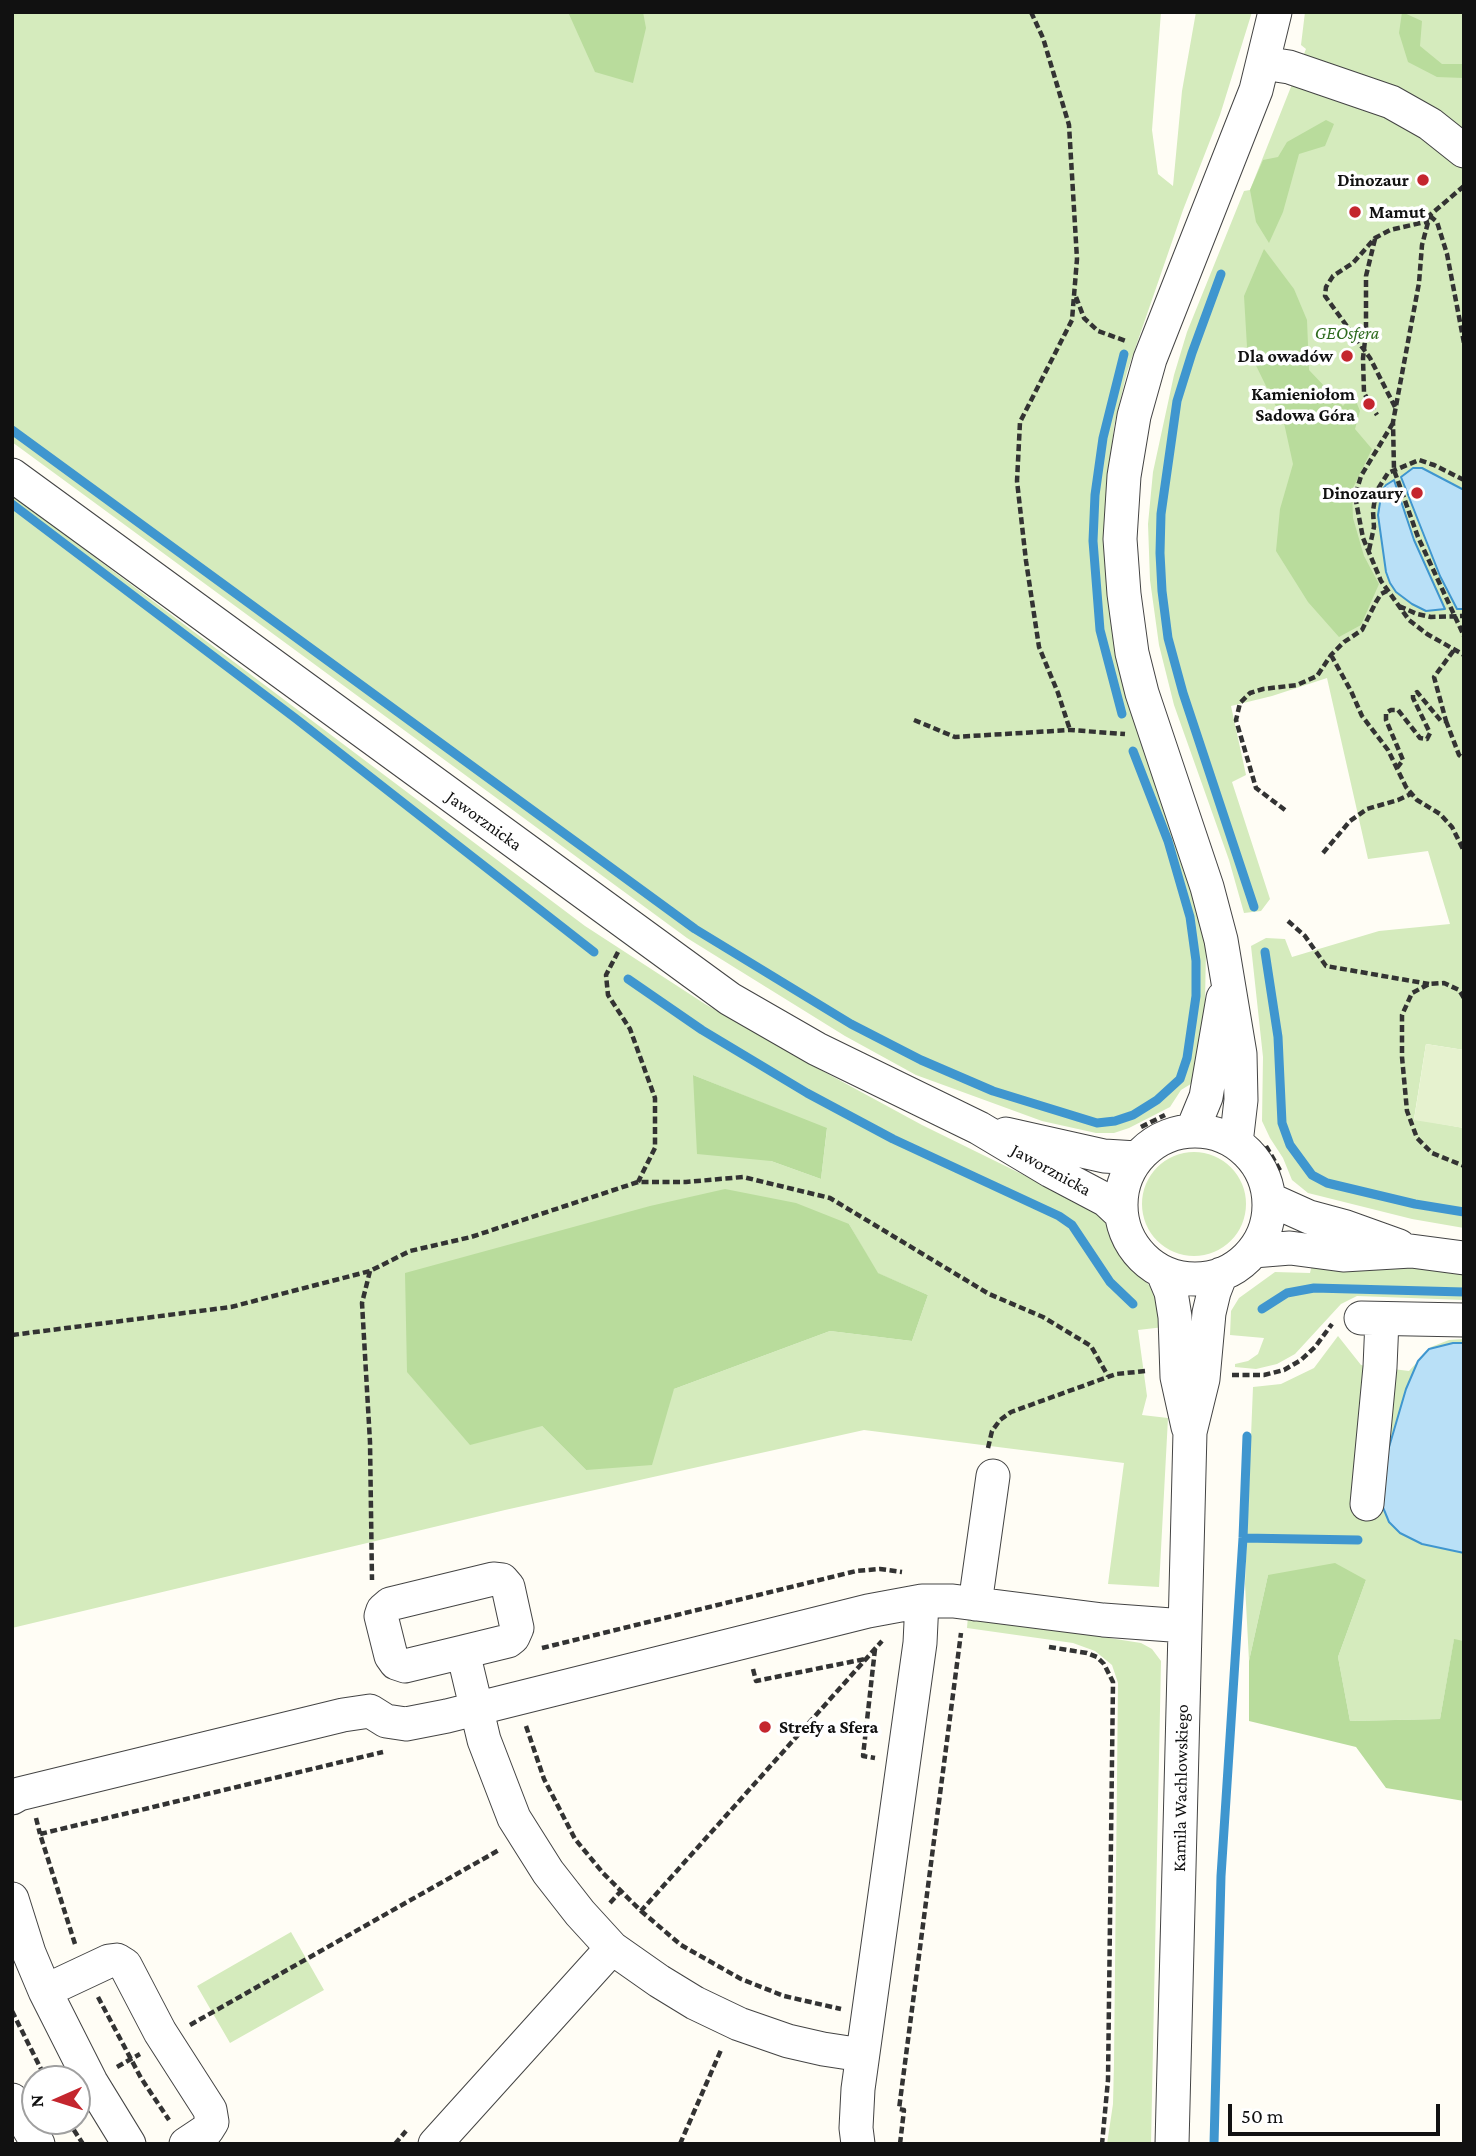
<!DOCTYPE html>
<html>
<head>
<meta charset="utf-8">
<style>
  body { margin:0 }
  #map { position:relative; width:1476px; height:2156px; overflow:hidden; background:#fffdf5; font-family:"Crimson Pro",serif }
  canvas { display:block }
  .frame { position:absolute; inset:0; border:14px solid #111; pointer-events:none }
  .north { position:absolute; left:21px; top:2065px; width:70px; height:70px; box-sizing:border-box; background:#fff; border:2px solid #a0a0a0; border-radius:50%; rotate:267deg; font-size:19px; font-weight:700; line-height:28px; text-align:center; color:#111 }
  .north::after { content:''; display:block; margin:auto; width:24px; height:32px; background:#c4262e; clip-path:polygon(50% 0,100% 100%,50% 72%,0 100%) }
  .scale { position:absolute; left:1228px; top:2104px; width:212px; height:32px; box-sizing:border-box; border:4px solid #111; border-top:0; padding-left:9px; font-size:21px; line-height:24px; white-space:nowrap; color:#111; -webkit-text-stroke:5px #fff; paint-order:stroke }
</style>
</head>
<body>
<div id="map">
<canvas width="1476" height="2156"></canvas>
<div class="frame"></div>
<div class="north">N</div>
<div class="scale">50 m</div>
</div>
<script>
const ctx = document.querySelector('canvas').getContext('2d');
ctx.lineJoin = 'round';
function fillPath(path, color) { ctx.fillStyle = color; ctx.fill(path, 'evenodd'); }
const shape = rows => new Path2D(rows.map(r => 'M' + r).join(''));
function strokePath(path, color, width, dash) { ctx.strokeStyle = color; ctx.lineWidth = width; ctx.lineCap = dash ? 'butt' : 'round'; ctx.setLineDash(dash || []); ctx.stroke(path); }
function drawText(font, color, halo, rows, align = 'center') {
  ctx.font = font + ' "Crimson Pro",serif'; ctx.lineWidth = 7; ctx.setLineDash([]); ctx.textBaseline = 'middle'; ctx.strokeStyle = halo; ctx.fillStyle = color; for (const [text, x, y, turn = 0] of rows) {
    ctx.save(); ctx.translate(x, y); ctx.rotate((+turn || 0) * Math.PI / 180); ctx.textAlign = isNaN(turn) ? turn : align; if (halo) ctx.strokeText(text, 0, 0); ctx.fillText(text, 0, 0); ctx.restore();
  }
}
fillPath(shape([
  [12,12,1161,12,1152,130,1158,174,1173,186,1182,91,1196,12,1252,12,1220,115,1183,210,1127,372,1114,426,1104,522,1105,564,1109,603,1122,680,1144,753,1186,866,1206,948,1205,1002,1194,1082,1181,1090,1170,1107,1129,1128,1114,1133,1096,1133,1042,1121,916,1075,845,1036,687,938,12,442],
  [1305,12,1464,12,1464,1050,1426,1044,1414,1119,1464,1128,1464,1228,1412,1219,1308,1193,1292,1180,1283,1158,1270,1138,1262,1121,1263,1057,1251,946,1266,938,1285,939,1292,957,1379,931,1450,924,1428,851,1368,859,1327,678,1272,696,1231,706,1246,775,1232,782,1270,899,1261,911,1244,913,1229,860,1174,705,1159,645,1150,580,1148,524,1153,472,1174,375,1187,332,1244,191,1250,190,1306,49,1301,45],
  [12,495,585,926,705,1004,817,1068,922,1125,1044,1185,1101,1208,1111,1225,1124,1260,1153,1289,1164,1327,1138,1330,1147,1396,1142,1415,1168,1418,1159,1587,1108,1584,1124,1463,864,1430,505,1510,12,1628],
  [693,1075,827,1129,821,1179,771,1161],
  [849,1224,877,1273,928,1295,912,1341,830,1331,674,1389,586,1470,542,1426],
  '1142 1204a52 52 0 1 1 104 0a52 52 0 1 1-104 0Z',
  [1313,1259,1464,1273,1464,1300,1357,1296,1341,1304,1295,1354,1277,1364,1256,1369,1235,1367,1235,1364,1248,1361,1258,1354,1264,1338,1230,1335,1231,1311,1239,1298,1275,1272,1310,1273],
  [1338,1336,1361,1365,1409,1371,1431,1347,1449,1340,1464,1339,1464,1641,1454,1640,1440,1719,1350,1721,1338,1657,1366,1580,1268,1575,1249,1661,1245,1584,1253,1387,1281,1384,1314,1368],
  [968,1616,1141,1643,1152,1649,1161,1661,1151,2144,1107,2144,1113,2104,1114,2063,1118,1683,1112,1665,1095,1651,1073,1643,967,1628],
  [291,1932,324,1990,230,2043,197,1986]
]), '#d5ebbd');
fillPath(shape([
  [568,12,643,12,646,28,633,83,595,72],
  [1402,12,1422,21,1420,46,1442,64,1464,64,1464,78,1437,77,1408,62,1399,33],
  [1326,120,1334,124,1325,146,1299,154,1283,212,1269,243,1256,222,1250,190,1263,160,1278,157,1287,142],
  [1264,249,1294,289,1307,320,1309,370,1343,406,1353,394,1360,411,1355,429,1372,449,1352,490,1353,518,1364,556,1379,584,1361,625,1339,637,1308,602,1276,551,1280,509,1293,464,1284,423,1247,347,1244,296],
  [693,1075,827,1128,821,1179,771,1161,697,1154],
  [725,1189,796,1203,849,1224,878,1273,928,1295,912,1341,830,1331,674,1389,652,1465,586,1470,542,1426,470,1445,407,1372,405,1273,650,1206],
  [1335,1563,1366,1580,1338,1657,1350,1721,1440,1719,1454,1639,1464,1641,1464,1801,1386,1788,1356,1747,1249,1721,1249,1661,1268,1575]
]), '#b9dc9c');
fillPath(shape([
  [1426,1044,1464,1050,1464,1128,1414,1120]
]), '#e6f2cf');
const water = shape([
  [1422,468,1464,490,1464,609,1457,609,1440,576,1401,477,1413,468,1422,468],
  [1394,480,1414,540,1445,609,1426,611,1412,604,1396,592,1390,583,1386,572,1378,515,1382,490,1386,485,1394,480],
  [1453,1343,1464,1343,1464,1553,1422,1544,1400,1533,1389,1522,1382,1505,1387,1454,1406,1389,1418,1361,1429,1349,1453,1343]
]);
fillPath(water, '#b9e0f7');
strokePath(water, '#3f96cf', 2);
strokePath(shape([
  [1221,274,1192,353,1177,401,1161,514,1160,553,1162,591,1168,638,1183,693,1254,907],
  [12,430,695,929,851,1024,921,1060,993,1091,1097,1123,1115,1121,1133,1115,1157,1100,1180,1079,1187,1058,1196,996,1196,961,1190,917,1168,841,1133,751],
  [12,504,295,718,594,952],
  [1122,714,1100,630,1093,541,1095,495,1103,438,1124,354],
  [1265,952,1278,1037,1282,1123,1290,1145,1312,1175,1327,1183,1415,1204,1464,1212],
  [628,979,702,1030,807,1093,893,1139,1059,1216,1072,1225,1110,1282,1133,1304],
  [1262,1309,1287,1293,1314,1288,1464,1292],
  [1243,1538,1358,1540],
  [1214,2144,1221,1876,1243,1538,1247,1436]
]), '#3f96cf', 9);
const minor = shape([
  [1263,63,1289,67,1391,102,1430,124,1464,151],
  [12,475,730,999,817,1049,979,1128,1051,1171,1106,1200,1121,1214],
  '1121 1205a74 74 0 1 1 148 0a74 74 0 1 1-148 0Z',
  [1192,1131,1206,1097,1223,998],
  [1006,1134,1104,1156,1137,1158],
  [1236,1143,1241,1100,1240,1054,1221,940,1207,887,1142,693,1132,653,1124,594,1120,539,1124,476,1134,416,1150,359,1256,90,1275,12],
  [1269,1199,1309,1217,1346,1227,1399,1246],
  [1253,1251,1290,1248,1343,1255,1411,1251,1464,1258],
  [1163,1273,1171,1292,1175,1317,1177,1377,1188,1427],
  [1361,1318,1464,1320],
  [1367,1504,1380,1367,1382,1320],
  [975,1604,993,1476],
  [463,1652,405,1666,396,1663,391,1656,381,1616,383,1610,390,1604,493,1579,502,1580,508,1587,517,1628,513,1637,508,1641,463,1652,484,1740,514,1818,548,1872,580,1913,612,1948,659,1981,695,2003,739,2024,788,2041,823,2049,862,2055],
  [12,1798,19,1794,343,1715,370,1711,386,1721,406,1724,447,1716,868,1611,922,1601,953,1601,1103,1620,1185,1626],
  [12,1899,29,1953,45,1991,91,2082,129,2144],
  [45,1991,109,1961,117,1960,125,1965,160,2032,210,2110,212,2122,207,2130,186,2144],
  [12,2100,38,2144],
  [435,2144,612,1948],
  [858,2144,856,2128,858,2089,920,1643,922,1601],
  [1172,2144,1190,1432,1203,1379,1209,1313,1214,1292,1221,1274]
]);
strokePath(minor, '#444', 35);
strokePath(shape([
  [1031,12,1043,38,1069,125,1077,259,1072,320,1020,422,1017,481,1026,561,1039,647,1058,693,1070,730],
  [1464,186,1430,215,1422,245,1419,283,1393,422,1394,470,1418,537,1464,636],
  [1430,216,1437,222,1447,254,1464,343],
  [1375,239,1366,276,1366,332,1363,358,1364,393,1377,415],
  [1076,297,1084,318,1098,331,1126,341],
  [1395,407,1370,358,1325,296,1326,287,1333,276,1353,263,1375,238,1390,230,1429,221],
  [1393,423,1361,476,1355,496,1363,538,1381,581,1409,620,1427,634,1464,655],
  [1369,550,1374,527,1373,511,1376,492,1388,473,1419,460,1434,465,1464,480],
  [1399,606,1417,614,1431,617,1464,616],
  [1331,655,1351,691,1362,716,1388,750,1406,787,1417,800,1440,814,1452,827,1464,851],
  [914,720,955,737,1070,730,1125,734],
  [1446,721,1459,755,1464,759],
  [1397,768,1403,760,1386,720,1386,713,1391,710,1398,710,1420,738,1427,739,1430,733,1413,698,1413,695,1417,692,1441,721,1446,721,1434,677,1454,650],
  [1285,810,1256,788,1236,720,1240,703,1250,693,1263,689,1297,685,1317,676,1331,655,1344,642,1362,630,1376,602,1381,594,1387,591],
  [1323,853,1350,821,1367,809,1398,800,1411,794],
  [1288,921,1305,936,1326,966,1429,984],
  [618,952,606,975,608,995,630,1029,655,1098,655,1148,638,1182],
  [1464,998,1459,990,1444,983,1429,984,1412,993,1402,1015,1402,1057,1407,1111,1417,1138,1432,1153,1464,1166],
  [1141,1127,1165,1115],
  [1266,1146,1281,1172],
  [370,1271,362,1303,370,1442,372,1580],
  [12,1335,231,1307,370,1271,410,1251,471,1237,638,1182,686,1182,743,1177,830,1198,989,1294,1043,1317,1091,1346,1108,1376],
  [1232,1375,1264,1375,1284,1370,1301,1360,1315,1347,1332,1324],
  [988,1448,992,1431,1000,1420,1011,1412,1116,1374,1146,1371],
  [1049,1647,1087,1653,1097,1657,1104,1664,1113,1682,1108,2080,1102,2144],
  [542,1648,856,1571,880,1569,902,1572],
  [875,1649,863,1756,875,1758],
  [753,1669,756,1681,865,1659],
  [526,1726,544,1779,575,1839,603,1873,641,1911,882,1641],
  [36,1818,40,1834],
  [610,1903,621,1891],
  [641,1911,681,1945,741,1979,784,1996,841,2009],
  [75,1944,40,1834,383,1752],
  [98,1997,141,2078,169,2120],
  [12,2011,46,2079],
  [190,2025,499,1850],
  [117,2067,140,2054],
  [68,2121,83,2144],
  [395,2144,406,2131],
  [680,2144,721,2050,719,2049],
  [900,2144,904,2110,899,2109,961,1633]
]), '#333', 4.5, [7, 3.5]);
strokePath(minor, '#fff', 33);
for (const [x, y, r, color] of [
  [1423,180,7,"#c4262e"],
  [1355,212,7,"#c4262e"],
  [1347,356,7,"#c4262e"],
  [1369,404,7,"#c4262e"],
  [1417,493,7,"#c4262e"],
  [765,1727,7,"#c4262e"]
]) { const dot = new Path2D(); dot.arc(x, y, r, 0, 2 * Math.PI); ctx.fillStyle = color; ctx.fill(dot); strokePath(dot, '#fff', 2.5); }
drawText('bold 18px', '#111', '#fff', [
  ["Dinozaur",1409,180],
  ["Mamut",1369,212,"left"],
  ["Dla owadów",1333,356],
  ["Kamieniołom",1355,394],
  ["Sadowa Góra",1355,415],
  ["Dinozaury",1403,493],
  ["Strefy a Sfera",779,1727,"left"]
], 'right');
drawText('italic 18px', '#2f6b1f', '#fff', [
  ["GEOsfera",1347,333]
]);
drawText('18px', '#111', '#fff', [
  ["Jaworznicka",484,821,36],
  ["Jaworznicka",1051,1170,29],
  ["Kamila Wachlowskiego",1181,1788,-89]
]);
</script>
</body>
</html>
